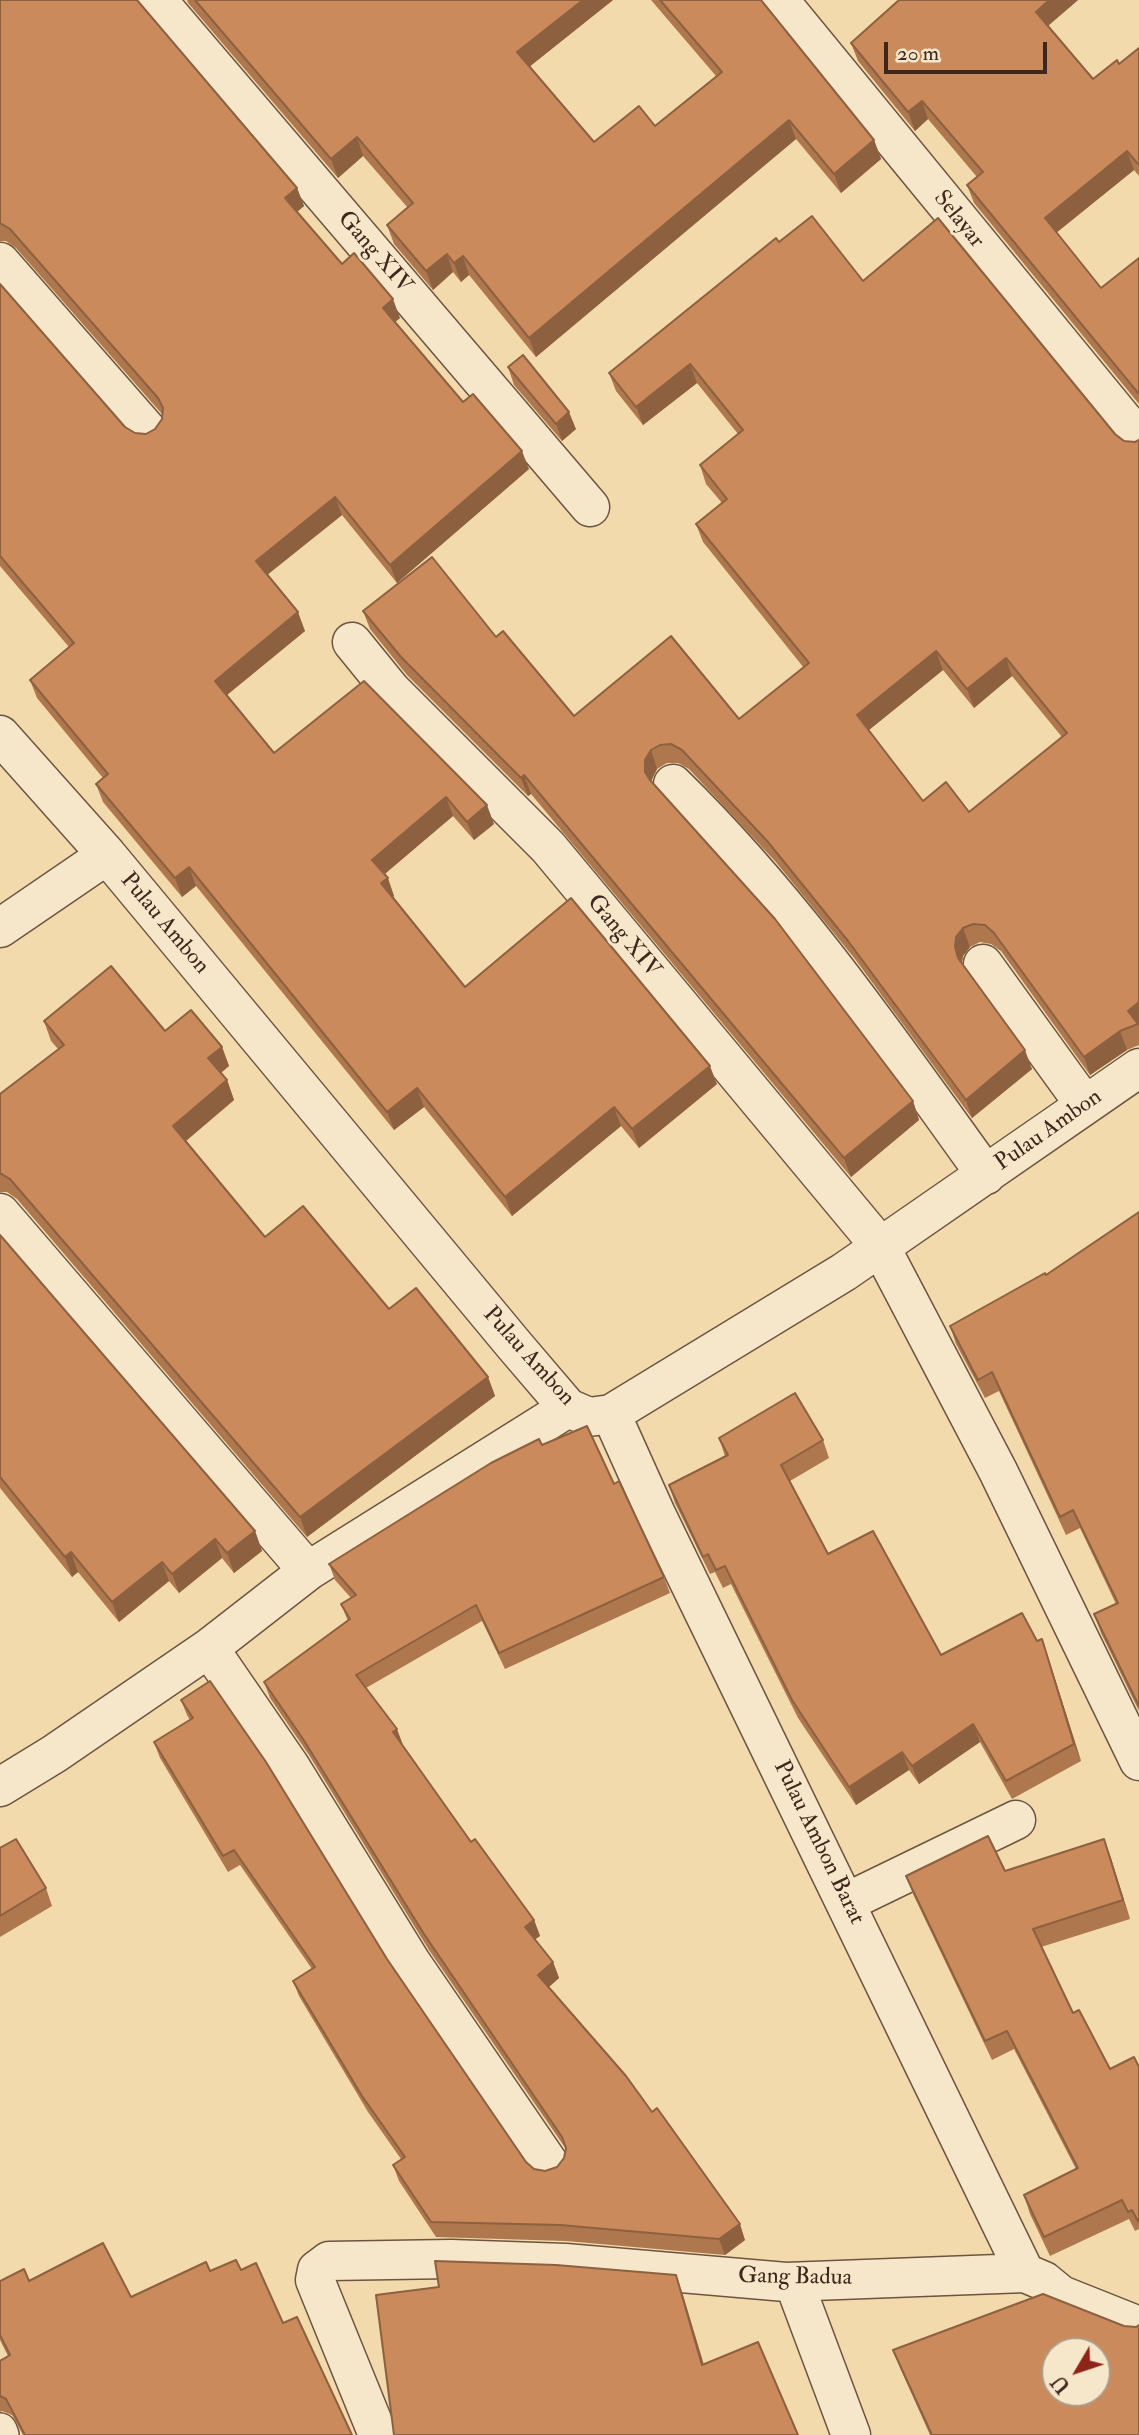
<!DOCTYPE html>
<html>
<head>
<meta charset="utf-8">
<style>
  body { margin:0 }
  #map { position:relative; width:1139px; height:2435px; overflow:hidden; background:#f3daad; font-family:"IM FELL Double Pica",serif }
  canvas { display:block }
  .north { position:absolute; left:1041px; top:2337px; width:70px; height:70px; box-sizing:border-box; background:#f7e7ca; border:2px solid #ad9a85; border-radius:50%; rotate:231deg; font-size:19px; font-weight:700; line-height:28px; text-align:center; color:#3f271d }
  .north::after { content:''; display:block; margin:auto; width:24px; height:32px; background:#8f2418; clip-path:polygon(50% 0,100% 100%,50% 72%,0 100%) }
  .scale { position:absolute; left:884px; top:42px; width:163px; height:32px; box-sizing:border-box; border:4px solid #3f271d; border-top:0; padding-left:9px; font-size:21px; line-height:24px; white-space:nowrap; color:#3f271d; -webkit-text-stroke:5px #f7e7ca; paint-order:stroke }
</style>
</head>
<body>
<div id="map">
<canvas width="1139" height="2435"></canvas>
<div class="north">U</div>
<div class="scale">20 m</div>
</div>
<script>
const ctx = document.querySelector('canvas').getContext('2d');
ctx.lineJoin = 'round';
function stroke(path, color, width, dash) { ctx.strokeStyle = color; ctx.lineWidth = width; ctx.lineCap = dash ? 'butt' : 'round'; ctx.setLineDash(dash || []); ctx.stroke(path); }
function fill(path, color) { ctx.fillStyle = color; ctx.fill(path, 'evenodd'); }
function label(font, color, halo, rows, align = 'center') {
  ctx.font = font + ' "IM FELL Double Pica",serif'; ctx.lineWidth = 6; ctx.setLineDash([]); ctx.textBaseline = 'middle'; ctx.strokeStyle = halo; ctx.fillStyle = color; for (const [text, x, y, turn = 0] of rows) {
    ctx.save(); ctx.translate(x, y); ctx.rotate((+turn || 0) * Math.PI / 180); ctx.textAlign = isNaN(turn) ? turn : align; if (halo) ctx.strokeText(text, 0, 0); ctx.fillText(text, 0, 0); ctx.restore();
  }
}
const lane = new Path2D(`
  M0,2430L2,2435`);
const street = new Path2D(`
  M157,0L590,507
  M779,0L1139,439
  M0,262L148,431
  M352,642L391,690L548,847L880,1246L998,1471L1139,1761
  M0,735L107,855L515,1346L568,1408L589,1417L611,1414L844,1272L1139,1068
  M673,784C793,901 888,1039 986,1175
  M0,928L107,855
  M983,964L1085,1105
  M0,1213L308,1571
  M611,1414L656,1514L1025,2273
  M209,1648L290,1766L411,1962L550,2165
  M0,1787L54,1754L209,1648L308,1571L568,1408
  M847,1902L1016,1820
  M799,2296L851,2435
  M378,2435L315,2280L317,2270L329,2261L451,2259L565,2263L786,2282L1025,2273L1044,2281L1061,2295L1139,2326`);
stroke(lane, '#6c5441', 36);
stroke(street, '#6c5441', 41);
stroke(lane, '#f7e7ca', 33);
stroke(street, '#f7e7ca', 38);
fill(new Path2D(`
  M0,0L297,188L304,206L297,212L342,264L400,318L395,322L463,402L529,469L397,583L342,515L267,575L305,631L227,695L274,753L364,681L494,824L474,840L453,816L384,874L394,896L393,897L465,987L717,1084L639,1148L621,1126L512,1216L424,1107L394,1130L196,886L182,897L103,802L96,784L103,778L37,698L30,680L69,647L0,566V284L125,427L135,433L146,434L155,429L162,419V414L16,248L6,241H0Z
  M187,0H613L529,67L594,142L655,126L716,76L651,0H761L874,140L881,159L841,193L796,139L536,357L469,275L461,282L453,272L433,290L394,244L387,225L408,208L363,156L338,178L188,3Z
  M899,0H1078L1048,26L1093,79L1119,64L1139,48V176L1134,170L1056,233L1101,288L1139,258V404L974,203L967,185L977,177L928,119L915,131L858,61L851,43Z
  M779,242L863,281L1115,434L1124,441L1135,442L1139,440V1045L1127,1050L1090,1075L1001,951L991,944L980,942L970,947L963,956L962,963L1032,1069L972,1118L855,959L775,861L689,769L678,763H667L657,769L652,779V782L913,1101L919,1120L851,1177L531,794L528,796L407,675L370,629L363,611L496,637L574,716L739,719L804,668L703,542L696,524L722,503L706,484L700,465L738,434L697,383L643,425L616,391L609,373ZM943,670L974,708L1012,676L1062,737L969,812L923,801L869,730Z
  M508,367L576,429L562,441L514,385Z
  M44,1021L165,1031L222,1047L229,1066L221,1073L227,1080L234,1100L186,1141L265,1237L389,1309L488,1377L495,1396L307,1537L17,1199L7,1192H0V1094L58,1049L51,1041Z
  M1139,1212V1711L1101,1633L1094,1614L1116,1604L1080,1528L1066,1535L999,1391L985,1398L956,1344L950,1326L1046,1275Z
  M0,1235L255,1531L262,1551L234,1573L222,1558L179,1593L169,1581L119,1622L78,1572L72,1577L0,1488Z
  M719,1438L823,1440L829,1458L790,1481L828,1554L941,1655L1037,1641L1048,1657L1081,1761L1012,1799L980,1742L919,1784L909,1770L856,1805L798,1718L731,1584L723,1588L715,1572L710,1574L675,1503L669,1485L725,1456Z
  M542,1445L614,1484L664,1577L670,1593L505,1669L482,1621L366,1688L402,1745L471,1842L534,1920L540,1936L535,1939L553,1962L559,1978L549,1987L652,2112L745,2240L725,2255L566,2241L436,2237L399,2181L393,2165L401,2159L368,2112L299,1996L293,1981L312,1969L240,1865L228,1872L160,1758L154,1742L190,1720L187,1715L181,1700L387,1959L526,2162L534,2169L545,2171L557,2167L564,2158L566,2149L429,1950L309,1755L270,1698L264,1682L348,1621L341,1604L351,1598L335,1580L329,1564Z
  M1104,1839L1130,1919L1041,1947L1073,2013L1110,2069L1139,2067V2229L1135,2231L1129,2219L1050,2256L1030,2214L1024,2195L1076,2169L1014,2049L992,2060L913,1894L906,1876L1005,1871Z
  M0,1848L46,1888L52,1906L0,1937Z
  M241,2270L283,2323L352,2435H23L12,2415L2,2411L0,2412V2361L8,2356L0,2340V2281H29L131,2297L210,2271Z
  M1124,2326L1136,2327L1139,2435H930L901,2370L893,2350Z`), '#ae774e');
fill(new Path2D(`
  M583,0H613L524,71L517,52Z
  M1049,0H1078L1043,30L1036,12Z
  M922,101L928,119L915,131L908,112Z
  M789,120L796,139L536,357L529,338Z
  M357,137L363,156L338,178L331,159Z
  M874,140L881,159L841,193L834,174Z
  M1127,151L1134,170L1051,237L1045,218Z
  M297,188L304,206L292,216L285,198Z
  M447,254L453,272L433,290L426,271Z
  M463,256L469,275L461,282L454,263Z
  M393,299L400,318L389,327L383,308Z
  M690,364L697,383L643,425L636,407Z
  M569,412L576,429L562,441L556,424Z
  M522,451L529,469L397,583L390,565Z
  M335,497L342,515L262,579L256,561Z
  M298,612L305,631L222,699L215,681Z
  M936,651L943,670L864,734L857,715Z
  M1006,658L1012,676L974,708L967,689Z
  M651,750L657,769L652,779V790L645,772V760Z
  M524,775L531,794L528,796L521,778Z
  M446,797L453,816L379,879L372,860Z
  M487,805L494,824L474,840L467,822Z
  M189,867L196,886L182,897L175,878Z
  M388,878L394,896L388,902L381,883Z
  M963,928L970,947L963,956L961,966L955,947L956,937Z
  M1139,1002V1026L1128,1011Z
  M1120,1031L1127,1050L1090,1075L1084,1057Z
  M222,1047L229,1066L215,1077L208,1058Z
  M1025,1050L1032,1069L972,1118L966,1100Z
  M710,1066L717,1084L639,1148L632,1129Z
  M227,1080L234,1100L181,1145L173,1126Z
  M417,1088L424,1107L394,1130L387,1112Z
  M913,1101L919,1120L851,1177L844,1158Z
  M614,1107L621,1126L512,1216L505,1197Z
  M488,1377L495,1396L307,1537L300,1517Z
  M255,1531L262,1551L234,1573L227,1553Z
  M215,1539L222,1558L179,1593L172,1574Z
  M71,1552L78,1572L72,1577L65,1557Z
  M162,1562L169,1581L119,1622L112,1602Z
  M1042,1639L1048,1657L1081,1761L1074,1744Z
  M973,1724L980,1742L919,1784L912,1766Z
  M397,1729L403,1745L393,1732Z
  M902,1752L909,1770L856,1805L849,1787Z
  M1104,1839L1111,1858L1130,1919L1123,1900Z
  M534,1920L540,1936L530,1943L525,1927Z
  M553,1962L559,1978L544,1991L538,1975Z
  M740,2224L745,2240L725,2255L719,2239Z
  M676,2275L683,2295L710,2385L702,2365Z`), '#8d6140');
const building = new Path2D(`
  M0,0H137L297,188L285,198L342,264L354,253L393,299L383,308L463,402L473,394L522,451L390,565L335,497L256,561L298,612L215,681L274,753L364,681L487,805L467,822L446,797L372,860L388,878L381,883L465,987L571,898L710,1066L632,1129L614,1107L505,1197L417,1088L387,1112L189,867L175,878L96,784L108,774L30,680L74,643L0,556V284L125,427L135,433L146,434L155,429L162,419L163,408L158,398L10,229L0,223Z
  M195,0H583L517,52L594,142L639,106L655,126L722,72L660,0H761L874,140L834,174L789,120L529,338L463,256L454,263L447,254L426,271L387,225L413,203L357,137L331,159Z
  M899,0H1049L1036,12L1093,79L1117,60L1119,64L1139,48V165L1127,151L1045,218L1101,288L1139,258V394L967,185L983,172L922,101L908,112L851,43Z
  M812,216L863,281L938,218L1115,434L1124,441L1135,442L1139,440V1002L1128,1011L1138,1024L1120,1031L1084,1057L994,933L985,925L973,924L963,928L956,937L955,947L958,958L1025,1050L966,1100L848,941L768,842L682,750L671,744L660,745L651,750L645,760V772L650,780L775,919L913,1101L844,1158L524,775L521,778L401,657L363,611L432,557L496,637L503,631L574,716L671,636L739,719L809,663L696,524L727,499L700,465L743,430L690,364L636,407L609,373L776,238L779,242ZM936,651L967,689L1006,658L1067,733L969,812L946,782L923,801L857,715Z
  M523,355L569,412L556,424L508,367Z
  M111,966L165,1031L191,1010L222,1047L208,1058L227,1080L173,1126L265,1237L303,1206L389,1309L416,1288L488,1377L300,1517L10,1179L0,1173V1094L64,1045L44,1021Z
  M1139,1212V1706L1094,1614L1118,1603L1073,1510L1060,1517L992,1372L978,1380L950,1326L1045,1273L1046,1275Z
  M0,1235L255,1531L227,1553L215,1539L172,1574L162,1562L112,1602L71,1552L65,1557L0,1477Z
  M795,1393L823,1440L781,1465L828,1554L873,1531L941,1655L1022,1613L1037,1641L1042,1639L1074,1744L1006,1781L973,1724L912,1766L902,1752L849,1787L792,1700L725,1566L716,1570L708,1554L703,1557L669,1485L728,1455L719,1438Z
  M587,1426L614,1484L619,1481L664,1577L499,1653L476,1605L356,1675L397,1729L393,1732L471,1842L475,1839L534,1920L525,1927L553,1962L538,1975L626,2076L652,2112L657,2108L740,2224L719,2239L560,2225L431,2222L393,2165L405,2157L362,2096L293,1981L315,1967L234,1850L223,1856L154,1742L193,1718L181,1700L210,1681L266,1762L387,1959L526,2162L534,2169L545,2171L557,2167L564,2158L566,2148L562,2137L424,1934L303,1739L264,1682L350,1619L341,1604L356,1595L329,1564L491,1463L539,1439L542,1445Z
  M988,1836L1005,1871L1104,1839L1123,1900L1033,1929L1073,2013L1079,2010L1110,2069L1134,2057L1139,2067V2223L1132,2210L1128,2212L1122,2200L1044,2237L1024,2195L1078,2168L1007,2031L985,2041L906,1876Z
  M16,1839L46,1888L0,1916V1848Z
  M103,2243L131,2297L206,2262L210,2271L236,2260L241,2270L256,2263L283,2323L297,2317L352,2435H25L6,2399L0,2396V2361L10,2355L0,2335V2281L24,2269L29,2281Z
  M435,2261L556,2265L676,2275L702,2365L758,2342L798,2435H394L376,2295L439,2287Z
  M1043,2294L1124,2326L1136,2327L1139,2325V2435H932L893,2350ZM1055,2351H1097V2393H1055Z`);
fill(building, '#ca8a5b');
stroke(building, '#8d6140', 2);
label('23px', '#3f271d', '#f7e7ca', [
  ["Selayar",958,220,51],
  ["Gang XIV",374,253,49],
  ["Pulau Ambon",164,924,50],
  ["Gang XIV",623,937,50],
  ["Pulau Ambon",1049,1131,-35],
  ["Pulau Ambon",528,1357,48],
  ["Pulau Ambon Barat",818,1843,64],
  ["Gang Badua",795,2278,1]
]);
</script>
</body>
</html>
